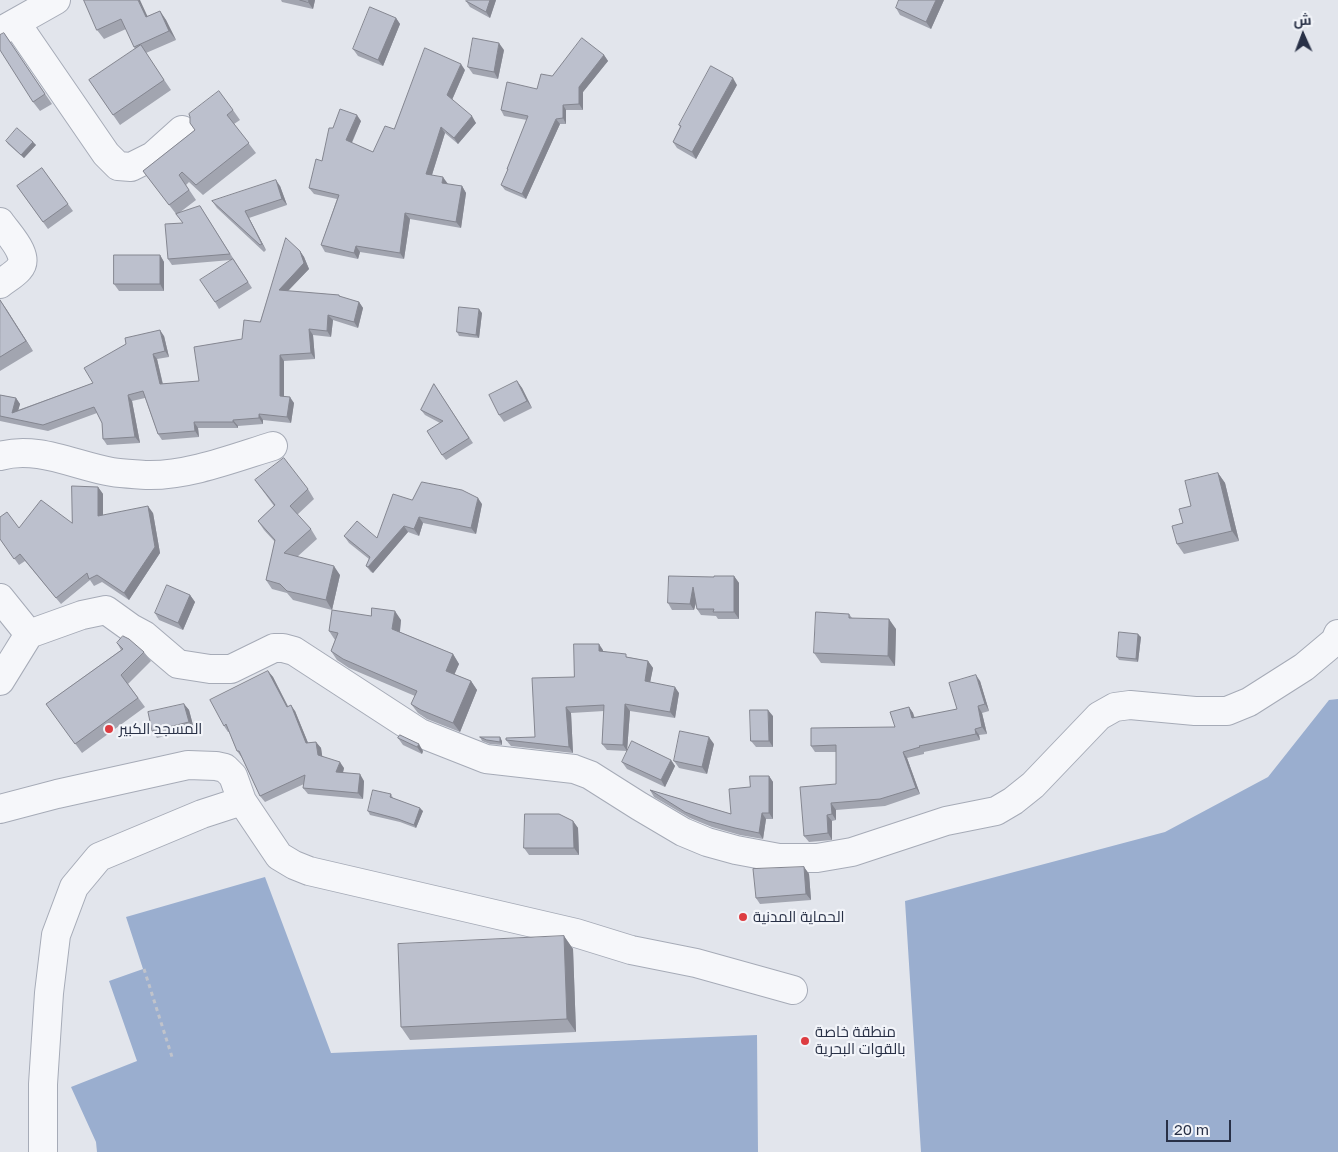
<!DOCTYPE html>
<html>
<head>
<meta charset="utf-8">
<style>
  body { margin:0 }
  #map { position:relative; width:1338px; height:1152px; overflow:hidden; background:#e2e5ec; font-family:"Golos Text",Cairo,sans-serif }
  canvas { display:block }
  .north { position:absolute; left:1278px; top:10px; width:50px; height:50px; -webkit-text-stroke:4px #f2f4f9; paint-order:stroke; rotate:358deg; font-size:14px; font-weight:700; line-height:20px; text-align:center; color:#283046 }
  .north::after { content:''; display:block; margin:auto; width:18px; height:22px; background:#283046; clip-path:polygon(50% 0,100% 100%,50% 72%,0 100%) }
  .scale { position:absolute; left:1166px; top:1120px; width:65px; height:22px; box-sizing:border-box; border:2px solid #283046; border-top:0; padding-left:6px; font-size:15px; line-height:18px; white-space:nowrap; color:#283046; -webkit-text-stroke:4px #f2f4f9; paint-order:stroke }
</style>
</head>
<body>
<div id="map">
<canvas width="1338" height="1152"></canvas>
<div class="north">ش</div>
<div class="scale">20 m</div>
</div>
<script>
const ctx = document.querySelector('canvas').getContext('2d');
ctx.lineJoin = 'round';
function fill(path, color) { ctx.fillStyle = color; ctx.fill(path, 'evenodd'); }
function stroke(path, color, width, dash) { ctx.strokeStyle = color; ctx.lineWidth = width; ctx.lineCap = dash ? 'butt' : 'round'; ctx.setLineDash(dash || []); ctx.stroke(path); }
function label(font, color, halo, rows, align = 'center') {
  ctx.font = font + ' "Golos Text",Cairo,sans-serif'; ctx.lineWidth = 4.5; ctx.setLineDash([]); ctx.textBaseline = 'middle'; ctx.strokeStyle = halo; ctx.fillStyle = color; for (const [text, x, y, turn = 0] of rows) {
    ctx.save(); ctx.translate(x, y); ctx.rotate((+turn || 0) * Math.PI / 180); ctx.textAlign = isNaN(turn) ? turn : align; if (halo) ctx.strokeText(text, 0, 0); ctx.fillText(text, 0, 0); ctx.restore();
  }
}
fill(new Path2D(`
  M1338,699V1152H921L905,901L1165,832L1268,777L1329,700Z
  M265,877L331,1053L757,1035L758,1152H97L96,1142L71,1087L137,1061L109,981L143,969L126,917Z`), '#9aaecf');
const minor = new Path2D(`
  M16,23L106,154L118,166L131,167L153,156L182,130
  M1,31L56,0
  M0,222C8,234 31,256 19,269C14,275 6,279 0,284
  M0,456C37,445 76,466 112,472C123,474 136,474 147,475C188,476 234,458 273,446
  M0,598L29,634
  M29,634L82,615L106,610L131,628L144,635L178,664L210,669H231L274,648H283L294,651L420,733L486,759L574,769L590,775L639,806L683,832L707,842L736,850L779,858H817L852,852L946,821L996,811L1013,801L1033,785L1099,716L1115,707L1130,705L1195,711H1227L1249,702L1304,667L1335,641L1338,634
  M0,681L29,634
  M0,809L57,794L188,765L216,766L225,768L233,776L242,801L279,856L294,865L309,871L576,933L631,950L696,963L793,990
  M43,1152V1084L49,993L56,935L74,887L99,857L202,814L242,801`);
stroke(minor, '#a6abb7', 30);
stroke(new Path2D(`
  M144,969L173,1060`), '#c0c3cb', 3, [4, 4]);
stroke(minor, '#f6f7fa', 28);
fill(new Path2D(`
  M84,0L148,16L160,11L166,20L176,40L146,53L171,90L120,125L89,80L135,49L126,29L104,39L97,30Z
  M281,0H315L313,9L282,2Z
  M496,0L490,18L470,7L466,1Z
  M944,0L931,29L900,15L896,8Z
  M396,18L400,24L383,66L358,56L353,49Z
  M4,33L52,104L40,111L33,102Z
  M504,50L498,79L473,74L468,67Z
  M604,55L608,61L583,92V110H566V124H560L526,199L505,190L501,185L508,170L507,169L527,120L504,116L501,110L537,89L552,76Z
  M465,70L452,100L476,123L458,144L445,133L432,175L447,184L462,186L466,193L461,228L410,219L404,259L360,252L358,259L325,252L321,245L337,199L314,194L309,188L322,161L333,128L361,121L352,143L373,152L394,129Z
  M737,85L696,159L677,148L673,142L680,127L679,125Z
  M233,110L240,120L234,124L256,153L203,195L189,182L186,185L196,200L179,213L200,206L252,288L219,309L215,302L231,260L172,265L168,259L183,223L143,171L195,130L190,123Z
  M6,141L33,142L36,145L24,158L8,144Z
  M42,168L73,211L48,229L17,186Z
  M280,186L287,205L249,218L266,250L264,252L217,208L212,201Z
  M300,251L304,257L309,269L288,291L339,295L340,297L359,302L363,308L358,328L333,320L331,337L313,335L315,359L284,361V396L294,403L291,423L263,420V424L238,426V428H198L199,437L162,440L158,434L145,398L132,401L140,443L107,445L103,439L102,423L97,413L48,431L0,421V395L16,398L20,404L18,410L93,383L164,336L169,357L157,359L163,384L199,381L260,322Z
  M160,255L164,262V291H119L114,284Z
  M0,300L33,351L0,371Z
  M482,313L479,338L459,336L457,332Z
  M517,381L522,388L532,408L504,422L499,415Z
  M434,384L473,443L446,460L442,455L440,423L425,415L421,410Z
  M1218,473L1225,483L1239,541L1184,554L1177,544L1183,523L1191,506Z
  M255,480L308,489L314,499L297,515L311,529L317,539L297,557L340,575L332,610L293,600L287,593L272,589L266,580L275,542L264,530L258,521L274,506Z
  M98,487L103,494V515L153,513L160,553L129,600L102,582L94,586L90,580L61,604L25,561L19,565L0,539L19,528L72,523Z
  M412,500L482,504L476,534L423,523L419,536L408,532L373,573L371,572L366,566L369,559L349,543L344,536L377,538Z
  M734,576L739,583V619H718L716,616L701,615L697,609L696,603L694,610H672L668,603L714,577Z
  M190,595L195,602L183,630L159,620L155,613Z
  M849,614L852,618L896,629L895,666L821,663L814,653Z
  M401,620L400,632L453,654L459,664L454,674L471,681L477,690L460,732L427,719L418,713L411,704L415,696L349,668L337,660L331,651L335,640L329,631Z
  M1141,637L1138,662L1119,660L1117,657Z
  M117,643L144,652L151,661L128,684L145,707L82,753L46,704L121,650Z
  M603,650V651L628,657L648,661L653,668L650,682L679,693L675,718L630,711L627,751L607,750L602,744L604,711L571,713L573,753L511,746L506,740L535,737L574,677Z
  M268,671L273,677L288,706L295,711L308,743L316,742L321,748L322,756L344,768L343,773L364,781L363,799L308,794L303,788L304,784L265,802L260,796L242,758L237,751L229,732H228L224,726Z
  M980,681L989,711L982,713L987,734L979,735L980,740L924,752V754L907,758L920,794L885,806L836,810V820L832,821V840L809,842L804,836L836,784V752H815L811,746L895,727L909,707L913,713L915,718L957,709Z
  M184,704L189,710L194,729L157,738L152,731Z
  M773,716V747H756L751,741Z
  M400,735L423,751L422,754L403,745L398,738Z
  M480,737L502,741V745L490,744L482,741Z
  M714,744L707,774L679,768L674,761Z
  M671,760L675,766L665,787L627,769L622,762Z
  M769,776L773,782V819H766L763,839L740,835L712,827L690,818L654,797L650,790L731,814L750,787Z
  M391,794L393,798L423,811L416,828L400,822L370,815L368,811Z
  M573,821L578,828L579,855H529L524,848Z
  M804,867L809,874L811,900L760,904L756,898Z
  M564,936L573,949L576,1032L410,1040L401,1027Z`), '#a2a5b0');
fill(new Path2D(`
  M138,0H140L152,26L146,17Z
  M309,0H315L313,9L308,2Z
  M490,0H496L490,18L486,12Z
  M936,0H944L931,29L926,22Z
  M160,11L166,20L176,40L169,31Z
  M396,18L400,24L383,66L378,60Z
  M499,43L504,50L498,79L494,72Z
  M604,55L608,61L583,92V110L579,104V87Z
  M461,64L465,70L451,102L447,95Z
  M733,78L737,85L696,159L692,152Z
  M563,105L566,110V124L563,118Z
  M357,115L361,121L350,146L346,140Z
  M472,116L476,123L458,144L454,138Z
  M556,119L560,124L526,199L522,194Z
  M441,127L445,133L430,181L426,174Z
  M33,142L36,145L24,158L21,155Z
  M443,177L448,184L447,190L442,183Z
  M276,180L280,186L287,205L282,199Z
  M462,186L466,193L461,228L456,222Z
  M245,211L249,218L266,250L262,244Z
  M405,213L410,219L404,259L400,253Z
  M356,246L360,252L358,259L354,253Z
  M300,251L304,257L309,269L283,296L279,290Z
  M160,255L164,262V291L160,284Z
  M0,300L7,310L33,351L26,341Z
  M359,302L363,308L358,328L354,322Z
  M479,309L482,313L479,338L476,335Z
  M328,315L333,320L331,337L327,331Z
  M309,329L313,335L315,359L311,353Z
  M160,330L164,336L169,357L165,351Z
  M153,354L157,359L164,390L160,384Z
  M280,355L284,361V402L280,396Z
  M517,381L522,388L532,408L527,401Z
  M128,395L132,401L140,443L135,437Z
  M290,397L294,403L291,423L287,417Z
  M16,398L20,404L16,419L12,413Z
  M259,414L263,420V424L259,418Z
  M233,420L238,426V428L233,422Z
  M194,422L198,428L199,437L195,431Z
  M1218,473L1225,483L1239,541L1232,531Z
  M98,487L103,494V522L98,516Z
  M478,498L482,504L476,534L471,528Z
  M148,506L153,513L160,553L129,600L124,593Z
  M419,517L423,523L419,536L414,529Z
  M404,526L408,532L373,573L368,567Z
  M334,566L340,575L332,610L326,600Z
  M734,576L739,583V619L734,612Z
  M693,587L698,594L694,610L690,604Z
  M190,595L195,602L183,630L178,623Z
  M395,611L401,620L399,638L392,629Z
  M889,619L896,629L895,666L888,656Z
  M1138,634L1141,637L1138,662L1136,659Z
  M599,644L603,650V657L599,651Z
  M453,654L459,664L452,680L446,671Z
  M648,661L653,668L649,688L645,681Z
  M268,671L273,677L291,713L287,707Z
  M976,675L980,681L989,711L985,704Z
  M471,681L477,690L460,732L453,723Z
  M675,687L679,693L675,718L670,712Z
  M184,704L189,710L194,729L189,722Z
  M625,704L630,711L627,751L623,745Z
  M291,705L295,711L311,750L306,743Z
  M978,706L982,713L987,734L982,727Z
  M566,707L571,713L573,753L569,747Z
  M909,707L913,713L916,725L912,718Z
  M768,710L773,716V747L769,741Z
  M975,729L979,735L980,740L976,734Z
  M500,737L502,741V745L500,742Z
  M709,737L714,744L707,774L702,767Z
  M316,742L321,748L323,761L318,755Z
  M419,744L423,751L422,754L417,747Z
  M903,752L907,758L920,794L916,788Z
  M671,760L675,766L665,787L661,780Z
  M340,762L344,768L341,779L336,772Z
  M360,774L364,781L363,799L358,793Z
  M769,776L773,782V819L769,813Z
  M831,803L836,810V820L832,814Z
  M420,808L423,811L416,828L414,825Z
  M762,813L766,819L763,839L759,833Z
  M827,815L832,821V840L828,833Z
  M573,821L578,828L579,855L574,848Z
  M804,867L809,874L811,900L806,894Z
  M564,936L573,949L576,1032L567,1019Z`), '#848690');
const building = new Path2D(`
  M84,0H138L146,17L160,11L169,31L134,47L121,19L97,30Z
  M300,0H309L308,2Z
  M467,0H490L486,12L466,1Z
  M899,0H936L926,22L896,8Z
  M370,7L396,18L378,60L353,49Z
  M4,33L45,94L33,102L0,50V35Z
  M473,38L499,43L494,72L468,67Z
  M582,38L604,55L579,87V104L563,105V118L556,119L522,194L501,185L508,169H507L528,116L501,110L507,82L537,89L541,74L552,76Z
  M141,45L164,80L113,115L89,80Z
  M425,48L461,64L447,95L472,116L454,138L441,127L426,174L443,177L442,183L462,186L456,222L405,213L400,253L356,246L354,253L321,245L339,195L309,188L316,159L322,161L329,128H333L340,109L357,115L346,140L373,152L385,126L394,129Z
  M711,66L733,78L692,152L673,142L681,126L679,125Z
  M219,91L233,110L227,115L249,143L196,185L182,172L179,175L189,190L169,205L143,171L195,130L190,123V117L189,114Z
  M17,128L33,142L21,155L6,141Z
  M42,168L68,204L43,222L17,186Z
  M276,180L282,199L245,211L262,244L260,245L212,201Z
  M200,206L230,254L168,259L165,224L183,223L176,214Z
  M286,238L300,251L304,263L279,290L339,295V296L359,302L354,322L328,315L327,331L309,329L311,353L280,355V396L290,397L287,417L259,414V418L233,420V422H194L195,431L158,434L143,391L128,395L135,437L103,439L102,423L94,407L43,425L0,416V395L16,398L12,413L93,383L84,368L126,344L125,338L160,330L165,351L153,354L160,384L199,381L194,347L242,339L244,320L260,322Z
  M114,255H160V284H114Z
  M233,259L248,282L215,302L200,280Z
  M0,300L26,341L0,357Z
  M459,307L479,309L476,335L457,332Z
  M517,381L527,401L499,415L489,395Z
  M434,384L469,438L442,455L427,431L443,421L421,410Z
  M284,458L308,489L290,506L311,529L284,553L334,566L326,600L287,591L280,584L266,580L275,540L258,521L275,505L255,480Z
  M1218,473L1232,531L1177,544L1172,526L1183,523L1179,509L1191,506L1185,481Z
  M422,482L462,490L478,498L471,528L419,517L414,529L404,526L368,567L366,566L370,557L344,536L357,521L377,538L393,494L412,500Z
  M72,486L98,487V516L148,506L155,547L124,593L97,575L89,579L87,573L56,598L20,554L14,559L0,539V517L7,512L19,528L41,500L72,523Z
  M669,576L714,577V576H734V612H713L714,609H697L693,587L690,604L668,603Z
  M167,585L190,595L178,623L155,613Z
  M372,608L395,611L392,629L453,654L446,671L471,681L453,723L421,710L411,704L417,691L343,659L331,651L338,633L329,631L332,610L371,616Z
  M816,612L849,614V618L889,619L888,656L814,653Z
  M1119,632L1138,634L1136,659L1117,657Z
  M123,636L129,639L144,652L121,675L138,698L75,744L46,704L123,649L117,643Z
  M574,644H599V651L626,654V657L648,661L645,681L675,687L670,712L625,704L623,745L602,744L604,705L566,707L569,747L506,740V738L535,737L532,678L574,677Z
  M268,671L287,707L291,705L306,743L316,742L318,755L340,762L336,772L360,774L358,793L303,788L305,775L260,796L239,751H237L226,724L224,726L210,700Z
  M976,675L985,704L978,706L982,727L975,729L976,734L919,746L920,747L903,752L916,788L880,799L831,803L832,814L827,815L828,833L804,836L800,787L836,784V745L811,746V728L895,727L890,712L909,707L912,718L957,709L949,683Z
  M184,704L189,722L152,731L148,712Z
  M750,710H768L769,741H751Z
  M680,731L709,737L702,767L674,761Z
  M400,735L419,744L417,747L398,738Z
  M480,737H500V742L487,740Z
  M632,741L671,760L661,780L622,762Z
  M750,776H769V813H762L759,833L735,828L708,821L685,812L650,790L731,814L729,789L750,787Z
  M373,790L391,794L390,797L420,808L414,825L398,819L368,811Z
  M525,814H559L573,821L574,848H524Z
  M804,867L806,894L756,898L753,869Z
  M564,936L567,1019L401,1027L398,944Z`);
fill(building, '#bcc0cd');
stroke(building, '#848690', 1);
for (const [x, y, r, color] of [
  [109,729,5,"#dd3c41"],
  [743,917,5,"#dd3c41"],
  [805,1041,5,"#dd3c41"]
]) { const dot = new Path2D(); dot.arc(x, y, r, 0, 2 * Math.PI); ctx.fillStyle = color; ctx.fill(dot); stroke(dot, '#f2f4f9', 2); }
label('15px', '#283046', '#f2f4f9', [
  ["المسجد الكبير",119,729],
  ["الحماية المدنية",753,917],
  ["منطقة خاصة",815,1032],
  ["بالقوات البحرية",815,1049]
], 'left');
</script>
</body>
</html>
